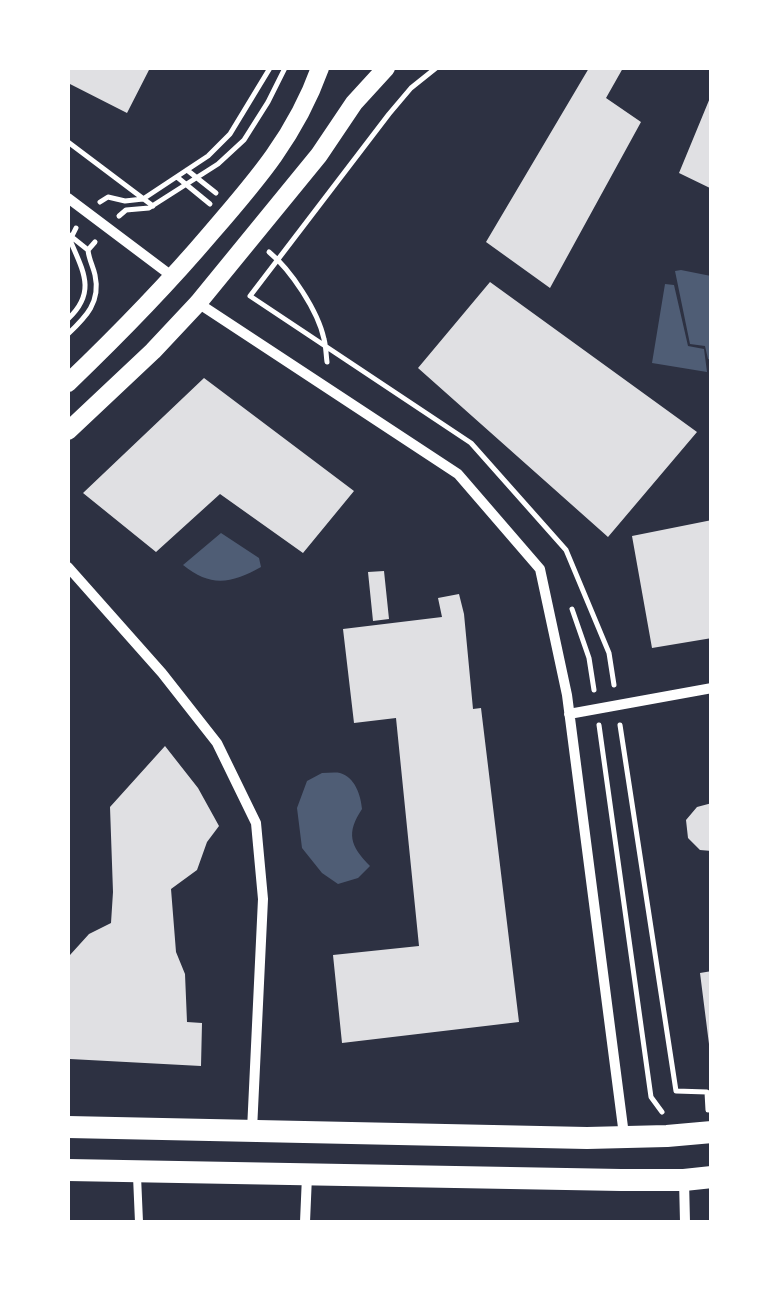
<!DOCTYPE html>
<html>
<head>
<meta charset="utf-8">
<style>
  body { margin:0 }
  #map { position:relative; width:779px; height:1290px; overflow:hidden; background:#2d3142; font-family:"Sofia Sans Condensed",sans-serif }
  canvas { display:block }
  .frame { position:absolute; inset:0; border:70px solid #fff; pointer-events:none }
</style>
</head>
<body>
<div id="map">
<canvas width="779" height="1290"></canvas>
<div class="frame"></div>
</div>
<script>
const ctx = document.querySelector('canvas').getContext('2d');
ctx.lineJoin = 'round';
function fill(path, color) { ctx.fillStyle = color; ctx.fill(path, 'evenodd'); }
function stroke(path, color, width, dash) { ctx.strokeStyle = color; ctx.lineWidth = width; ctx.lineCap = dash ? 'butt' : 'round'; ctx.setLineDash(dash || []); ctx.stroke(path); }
fill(new Path2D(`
  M681,270L711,276V360L708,359L705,346L690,344L675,271Z
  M665,284L674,285L688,346L704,349L707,372L652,363Z
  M221,533L259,558L261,567C232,583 211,588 183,565Z
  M322,773C328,773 335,772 340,773C355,777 361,796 362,809C346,833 350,846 370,866L358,878L338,884L322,873L302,848L297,808L307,781Z`), '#4f5d75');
fill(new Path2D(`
  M68,68H150L127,113L68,83Z
  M589,68H623L606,98L641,122L550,288L486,242Z
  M712,93V189L679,173Z
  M490,282L697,432L608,537L418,368Z
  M204,378L354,491L303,553L220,494L156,552L83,493Z
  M712,520V638L652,648L632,536Z
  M384,571L389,619L373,621L368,572Z
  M459,594L464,614L473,709L481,708L519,1022L342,1043L333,955L419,946L396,718L354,723L343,629L442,617L438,598Z
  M165,746L198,788L219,826L207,842L197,870L171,889L176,952L185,974L187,1022L202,1023L201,1066L70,1059V955L89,934L111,923L113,892L110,807Z
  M712,803V851L700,850L688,838L686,820L697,807Z
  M712,971V1044H709L700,973Z`), '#e0e0e3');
stroke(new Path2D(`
  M436,68L411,88L389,114L250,296L471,443L566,550L609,653L614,685
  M68,142L153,206
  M187,170L216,193
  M177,177L210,204
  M100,202L108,197L125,201L143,199L208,156L230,134L270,68
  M119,216L126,210L149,208L218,164L244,140L268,102L285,68
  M68,234L88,250
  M269,252C291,270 318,311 324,339C326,346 326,355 327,362
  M68,319C97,292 83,271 70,240L76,228
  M68,334C86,317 101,302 95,275C93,266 89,260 88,250L95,242
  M572,609L589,658L594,690
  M599,725L651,1097L662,1112
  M620,725L676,1091L707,1092L708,1110`), '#fff', 5);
stroke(new Path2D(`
  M137,1176L139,1222`), '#fff', 8);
stroke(new Path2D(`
  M68,198L173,277
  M198,303L458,474L540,569L567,695L624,1135
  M68,567L162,673L217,743L256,823L263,899L252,1130
  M569,714L712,688
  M684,1180L685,1222
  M305,1222L307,1176`), '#fff', 10);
stroke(new Path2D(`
  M68,383C118,335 166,286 211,233C257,180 296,135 320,68
  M68,431L153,351L198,303L319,155L354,103L386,68`), '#fff', 18);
stroke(new Path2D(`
  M68,1127L587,1138L667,1136L712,1132
  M68,1170L621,1180H684L712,1177`), '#fff', 22);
</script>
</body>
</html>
